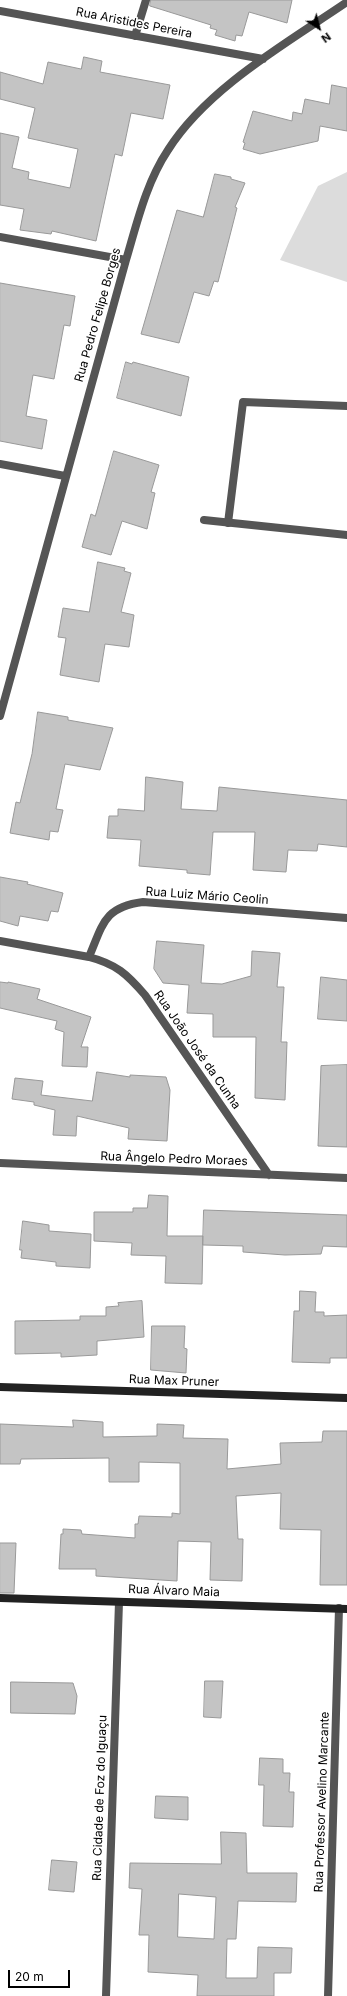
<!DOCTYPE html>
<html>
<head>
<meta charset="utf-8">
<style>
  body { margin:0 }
  #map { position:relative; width:347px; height:1996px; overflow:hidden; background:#fff; font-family:Inter,sans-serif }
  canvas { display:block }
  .north { position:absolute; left:299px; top:8px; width:40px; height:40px; -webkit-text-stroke:3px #fff; paint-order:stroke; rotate:144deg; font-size:11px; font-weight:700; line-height:16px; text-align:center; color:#000 }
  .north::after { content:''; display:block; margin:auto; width:14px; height:18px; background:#000; clip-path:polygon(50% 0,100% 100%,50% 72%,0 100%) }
  .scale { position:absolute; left:8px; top:1970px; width:62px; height:18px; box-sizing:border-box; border:2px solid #000; border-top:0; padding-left:5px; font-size:12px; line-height:14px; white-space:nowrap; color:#000; -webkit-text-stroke:3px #fff; paint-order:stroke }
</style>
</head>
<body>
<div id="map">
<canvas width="347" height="1996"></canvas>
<div class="north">N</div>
<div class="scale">20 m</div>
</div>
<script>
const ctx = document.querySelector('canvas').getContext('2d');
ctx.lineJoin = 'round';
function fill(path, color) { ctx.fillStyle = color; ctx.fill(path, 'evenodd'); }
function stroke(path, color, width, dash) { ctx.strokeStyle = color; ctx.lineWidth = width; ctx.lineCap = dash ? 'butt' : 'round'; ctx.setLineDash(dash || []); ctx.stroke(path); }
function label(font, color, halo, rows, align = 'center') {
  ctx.font = font + ' Inter,sans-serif'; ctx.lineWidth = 3.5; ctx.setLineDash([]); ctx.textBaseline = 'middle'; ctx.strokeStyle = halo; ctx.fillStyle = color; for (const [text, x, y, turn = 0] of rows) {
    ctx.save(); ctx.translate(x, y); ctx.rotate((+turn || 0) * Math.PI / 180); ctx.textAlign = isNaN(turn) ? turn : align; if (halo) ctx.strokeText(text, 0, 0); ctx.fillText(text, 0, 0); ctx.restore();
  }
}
fill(new Path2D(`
  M347,172V282L280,260L318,186Z`), '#dcdcdc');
const building = new Path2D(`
  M151,0H292L287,23L249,12L242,36L236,35L235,41L215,35L217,30L210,28L211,25L150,6Z
  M84,57L102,61L100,72L170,85L163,119L131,113L122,156L115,154L96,241L52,231L51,234L20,230L24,209L0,205V133L19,137L12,168L29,172L28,179L70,188L78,149L28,138L35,108L0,99V72L43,84L48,62L81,69Z
  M332,85L347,88V131L320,126L318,141L260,154L243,149L245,143L243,142L253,111L292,121L293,112L302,114L305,99L329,104Z
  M215,174L231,177V179L245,183L235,207L237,208L218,282L214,281L209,296L194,292L179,343L141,334L177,210L203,217Z
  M0,283L75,296L70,326L64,325L54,379L33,375L26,416L47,420L42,449L0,441Z
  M126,362L132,364L133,362L189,377L181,416L117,398Z
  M114,451L159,465L151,492L155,493L147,529L122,521L111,555L82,547L91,514L95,516Z
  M98,562L125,568L124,571L131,573L121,612L134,615L129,647L105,644L99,682L60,675L66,638L58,637L63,608L89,612Z
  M38,712L68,717V720L113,728L100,770L65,764L56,809L63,810L58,832L50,831L49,840L10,833L16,802L20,803L32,754Z
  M146,777L183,782L181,809L217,811L219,787L347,800V847L318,844L317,851L288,850L286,872L253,870L255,832H213L210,875L187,873V870L139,866L141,840L107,838L109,816H118V809L144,811Z
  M0,877L28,882L27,884L63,893L58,912L51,911L48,921L20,916L18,926L0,921Z
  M157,941L204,945L201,983L222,984L251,976L252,951L280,953L277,987H284L281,1042H287L285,1100L255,1098L256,1037H213V1014L187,1013L189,985L163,983L154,969Z
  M321,977L347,980V1021L318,1019Z
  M0,982L8,983V982L40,989L37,999L91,1017L81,1047H88L87,1067L62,1066L64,1032L55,1029L57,1021L0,1008Z
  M347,1065V1147L318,1146L321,1066Z
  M97,1072L130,1077V1075L166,1077L170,1090L167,1141L128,1139L129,1128L77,1116L76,1136L53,1135L55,1110L34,1105V1102L12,1099L15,1078L43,1081L41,1095L92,1101Z
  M149,1195L168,1196L167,1236H203L202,1284L165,1283L166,1256L131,1255L132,1243L94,1241V1212H133V1208H147Z
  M204,1210L347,1215V1247L323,1246L321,1254L285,1255L243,1252V1246L203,1245Z
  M23,1221L49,1225V1231L91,1234L90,1268L56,1266V1262L21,1258L22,1250H20Z
  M300,1291L316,1292L315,1312H324V1316L347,1315V1358H330V1363L292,1362L294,1311H299Z
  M142,1301L144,1337L97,1341V1355L61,1357V1353L15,1354V1321L80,1320V1316H106V1307L119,1306L118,1303Z
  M152,1326H185L184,1348L187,1349L186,1373L151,1370Z
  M73,1420L103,1422V1437L157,1436V1424L184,1425L183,1438L228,1439L227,1469L281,1464L280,1443L322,1442L323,1431H347V1585H320L321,1530L280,1529L281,1493L236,1496L238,1539H243L242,1581L210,1580L211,1542L178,1541L177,1581L96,1576V1569H59L61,1534H63V1529L81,1530L82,1534L135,1538V1524H138L139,1516L172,1517V1513L180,1514V1463L139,1462V1482H109V1458L21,1459L20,1464H0V1424L73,1427Z
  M0,1543H16L14,1593H0Z
  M205,1681H223L221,1718L204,1717Z
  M11,1682L73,1683L77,1696L75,1714L11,1713Z
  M260,1758L283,1759V1773H290L289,1792H294L293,1827L263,1826L264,1785H259Z
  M156,1796L188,1797V1820L155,1818Z
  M221,1832L246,1833L247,1873H297L296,1902L238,1901L236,1939H227L226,1978H257L258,1947L292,1948L291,1973H274V1996H197L198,1975L148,1972L149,1935H139L142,1889L129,1888L130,1863L221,1864ZM179,1894L216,1897L214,1939L178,1937Z
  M52,1860L77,1862L74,1892L49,1890Z`);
fill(building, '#c4c4c4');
stroke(building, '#999', 1);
stroke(new Path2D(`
  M228,523L243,402L347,406`), '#555', 8);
stroke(new Path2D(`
  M0,11L263,59
  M135,36L146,0
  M0,237L126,260
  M0,464L65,476
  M204,520L347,535
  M0,716L126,260C137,223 146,183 168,150C207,88 287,43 347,2
  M0,941L89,957C103,924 104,907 143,902L347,918
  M89,957C116,964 127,974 145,995L269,1175
  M0,1163L347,1178
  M106,1996L119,1602
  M328,1996L339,1608`), '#555', 8);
stroke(new Path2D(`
  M0,1387L347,1398
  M0,1598L347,1609`), '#222', 8);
label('12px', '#000', '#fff', [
  ["Rua Aristides Pereira",134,23,11],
  ["Rua Pedro Felipe Borges",98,315,-74],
  ["Rua Luiz Mário Ceolin",207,896,4],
  ["Rua João José da Cunha",197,1050,55],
  ["Rua Ângelo Pedro Moraes",174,1159,2],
  ["Rua Max Pruner",174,1381,2],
  ["Rua Álvaro Maia",174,1591,2],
  ["Rua Cidade de Foz do Iguaçu",100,1798,-88],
  ["Rua Professor Avelino Marcante",322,1802,-88]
]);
</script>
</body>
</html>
